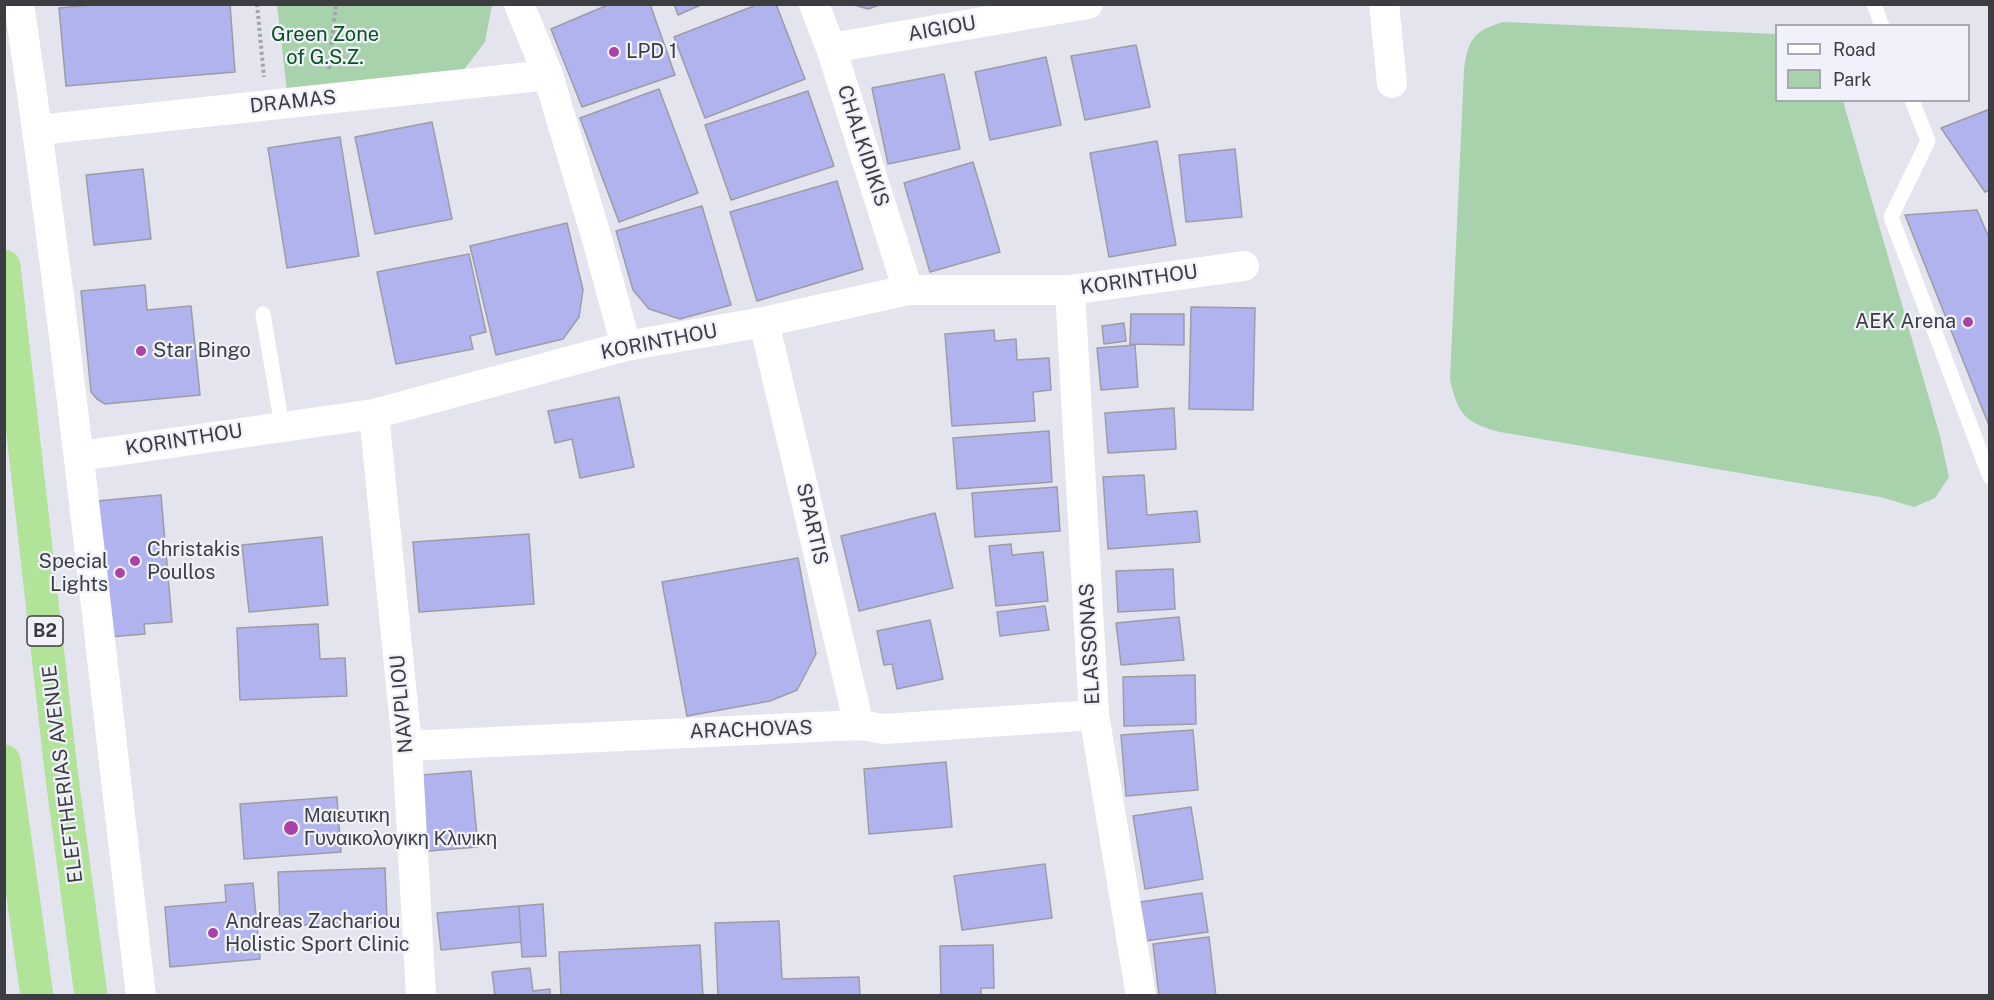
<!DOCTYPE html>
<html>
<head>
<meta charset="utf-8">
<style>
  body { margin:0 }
  #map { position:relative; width:1994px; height:1000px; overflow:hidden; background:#e3e4ee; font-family:"Public Sans",sans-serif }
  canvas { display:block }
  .frame { position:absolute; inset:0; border:6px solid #3c3d40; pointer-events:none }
  .legend { position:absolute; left:1775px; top:24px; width:195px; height:78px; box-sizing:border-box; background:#f0f1fb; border:2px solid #a8a9b0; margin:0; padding:8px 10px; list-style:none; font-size:18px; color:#3c3d40 }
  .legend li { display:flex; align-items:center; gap:12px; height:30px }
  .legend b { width:30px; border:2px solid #a8a9b0 }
</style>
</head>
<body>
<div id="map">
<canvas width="1994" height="1000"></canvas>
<div class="frame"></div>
<ul class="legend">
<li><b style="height:8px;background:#fff"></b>Road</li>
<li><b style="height:16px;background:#a8d2ab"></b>Park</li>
</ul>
</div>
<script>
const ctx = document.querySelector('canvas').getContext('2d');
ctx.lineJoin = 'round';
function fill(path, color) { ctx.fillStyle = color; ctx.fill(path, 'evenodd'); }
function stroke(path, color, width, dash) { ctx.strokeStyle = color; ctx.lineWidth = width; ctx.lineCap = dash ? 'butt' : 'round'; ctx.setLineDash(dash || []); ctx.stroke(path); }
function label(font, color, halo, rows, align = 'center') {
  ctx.font = font + ' "Public Sans",sans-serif'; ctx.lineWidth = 4.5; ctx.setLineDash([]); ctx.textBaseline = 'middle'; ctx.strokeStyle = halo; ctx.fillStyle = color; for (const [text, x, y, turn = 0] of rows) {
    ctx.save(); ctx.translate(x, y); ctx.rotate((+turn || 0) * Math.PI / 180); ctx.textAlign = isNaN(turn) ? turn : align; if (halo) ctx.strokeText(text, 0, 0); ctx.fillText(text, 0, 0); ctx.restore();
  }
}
fill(new Path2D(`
  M277,5H492L485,42L463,71L287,91Z
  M1503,22L1776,34V100L1843,101L1940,436L1949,477L1935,498L1914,507L1880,497L1500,432C1465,423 1458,414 1450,380L1464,70C1468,40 1473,31 1503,22Z`), '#a8d2ab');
const building = new Path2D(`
  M101,4H230L235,72L66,86L59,8Z
  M610,4H650L675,75L582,107L551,29Z
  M674,4H703L678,15Z
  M759,4H776L805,79L705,118L674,37Z
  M851,4H882L868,9Z
  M1136,45L1150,107L1085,120L1071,56Z
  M1046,57L1061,125L990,140L975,72Z
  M944,74L960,149L888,164L872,88Z
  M659,89L698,193L619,222L580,118Z
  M808,91L834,166L731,200L705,125Z
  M1990,109V190L1985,192L1941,128Z
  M432,122L452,219L375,234L355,137Z
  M340,137L359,256L287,268L268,148Z
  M1157,141L1176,245L1109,257L1090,153Z
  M1235,149L1242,217L1186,222L1179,155Z
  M973,162L1000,252L930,272L904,183Z
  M143,169L151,239L94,245L86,175Z
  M837,181L863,269L757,301L730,212Z
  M702,206L731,305L680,319L649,309L633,290L616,231Z
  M1977,210L1990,240V428L1905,215Z
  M567,223L583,290L579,317L563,339L496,355L470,246Z
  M469,254L486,332L470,336L473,349L396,364L377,272Z
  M145,285L147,310L191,306L200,395L105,404L97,399L91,392L81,291Z
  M1191,307L1255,308L1253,410L1189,409Z
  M1131,314H1184V345L1130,344Z
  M1124,323L1126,341L1104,344L1102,326Z
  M994,330L995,341L1016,339L1017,360L1049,358L1051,390L1033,392L1035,421L952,426L945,334Z
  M1135,345L1138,387L1101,390L1097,348Z
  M619,397L634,467L580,478L572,439L555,443L548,411Z
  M1174,408L1176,449L1108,453L1105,413Z
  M1049,431L1052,482L957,489L953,438Z
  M1144,475L1147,515L1197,511L1200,542L1108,549L1103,477Z
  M1057,487L1060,531L975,537L972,493Z
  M161,495L172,622L144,624L145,634L109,637L97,501Z
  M935,513L953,588L859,611L841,536Z
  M529,534L534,604L419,612L413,542Z
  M322,537L328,605L249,612L242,545Z
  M1011,544L1012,555L1043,552L1048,601L996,606L989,546Z
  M798,558L816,654L797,690L770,701L687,716L662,582Z
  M1173,569L1175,609L1118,612L1116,571Z
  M1045,606L1049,630L1000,636L997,612Z
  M1179,617L1184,660L1121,665L1116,623Z
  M930,620L943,679L897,689L892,664L884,665L877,631Z
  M318,624L320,659L345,658L347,696L240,700L237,628Z
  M1195,675L1196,724L1124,726L1123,677Z
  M1193,730L1198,790L1126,796L1121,735Z
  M946,762L952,827L869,834L864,769Z
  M471,771L478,847L428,851L421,775Z
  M337,797L341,852L244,859L240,804Z
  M1191,807L1203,879L1145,889L1133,816Z
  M1045,864L1052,918L962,930L954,876Z
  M385,868L387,922L280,926L278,872Z
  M253,883L260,959L170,967L165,907L226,902L225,885Z
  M1202,893L1208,932L1145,941L1140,902Z
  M543,904L546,956L522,957L519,906Z
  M519,906L521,942L441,950L437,913Z
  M779,921L782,979L859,977L860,996H718L715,923Z
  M1209,937L1216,996H1159L1153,944Z
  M700,945L703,996H561L559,952Z
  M993,945L994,988H981V996H941L940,946Z
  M530,968L533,991L550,989V996H495L492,972Z`);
fill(building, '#b1b3ee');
stroke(building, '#9c9ca5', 1.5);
stroke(new Path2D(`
  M257,4L264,77
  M329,69L336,4`), '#a3a4ab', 4, [3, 3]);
stroke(new Path2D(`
  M1874,4L1882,26
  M1912,100L1928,141L1891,217L1990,477
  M263,314L282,426`), '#fff', 15);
stroke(new Path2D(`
  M19,4C68,334 102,665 141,996
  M519,4L548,75L597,239L626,346
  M814,4L831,48L908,290
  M1384,4L1392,83
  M831,48L1088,4
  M38,130L548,75
  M1070,290L1094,715L1141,996
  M764,322L859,725
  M374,414L407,746L421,996
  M80,456L374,414L626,346L764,322L908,290H1070L1244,266
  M407,746L859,725L884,729L1094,715`), '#fff', 30);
stroke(new Path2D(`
  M4,266L61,770L91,996
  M4,761L37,996`), '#b1e398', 33);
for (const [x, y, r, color] of [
  [614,52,6,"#aa43a6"],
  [1968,322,6,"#aa43a6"],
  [141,351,6,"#aa43a6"],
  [135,561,6,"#aa43a6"],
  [120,573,6,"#aa43a6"],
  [291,828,8,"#aa43a6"],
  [213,933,6,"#aa43a6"]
]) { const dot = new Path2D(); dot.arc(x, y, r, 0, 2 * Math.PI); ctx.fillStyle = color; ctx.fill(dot); stroke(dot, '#f0f1fb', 2); }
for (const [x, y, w] of [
  [45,631,36]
]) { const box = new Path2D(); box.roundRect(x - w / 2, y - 15, w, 30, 4.5); ctx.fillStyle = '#f0f1fb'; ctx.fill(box); stroke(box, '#3c3d40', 1.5); }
label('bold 18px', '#3c3d40', null, [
  ["B2",45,631]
]);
label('20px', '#3c3d40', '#f0f1fb', [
  ["AIGIOU",942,29,-10],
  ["DRAMAS",293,102,-6],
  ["CHALKIDIKIS",863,146,72],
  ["KORINTHOU",1139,280,-8],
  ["KORINTHOU",659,342,-11],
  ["KORINTHOU",184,440,-9],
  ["SPARTIS",812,524,77],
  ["ELASSONAS",1090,644,-93],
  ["NAVPLIOU",402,704,-95],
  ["ARACHOVAS",751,730,-2],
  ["ELEFTHERIAS AVENUE",63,774,-97]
]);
label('20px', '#05541c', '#f0f1fb', [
  ["Green Zone",325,35],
  ["of G.S.Z.",325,58]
]);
label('20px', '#3c3d40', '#f0f1fb', [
  ["LPD 1",626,52],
  ["AEK Arena",1956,322,"right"],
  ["Star Bingo",153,351],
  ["Christakis",147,550],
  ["Poullos",147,573],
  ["Special",108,562,"right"],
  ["Lights",108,585,"right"],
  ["Μαιευτικη",304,816],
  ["Γυναικολογικη Κλινικη",304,839],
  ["Andreas Zachariou",225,922],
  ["Holistic Sport Clinic",225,945]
], 'left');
</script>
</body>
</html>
